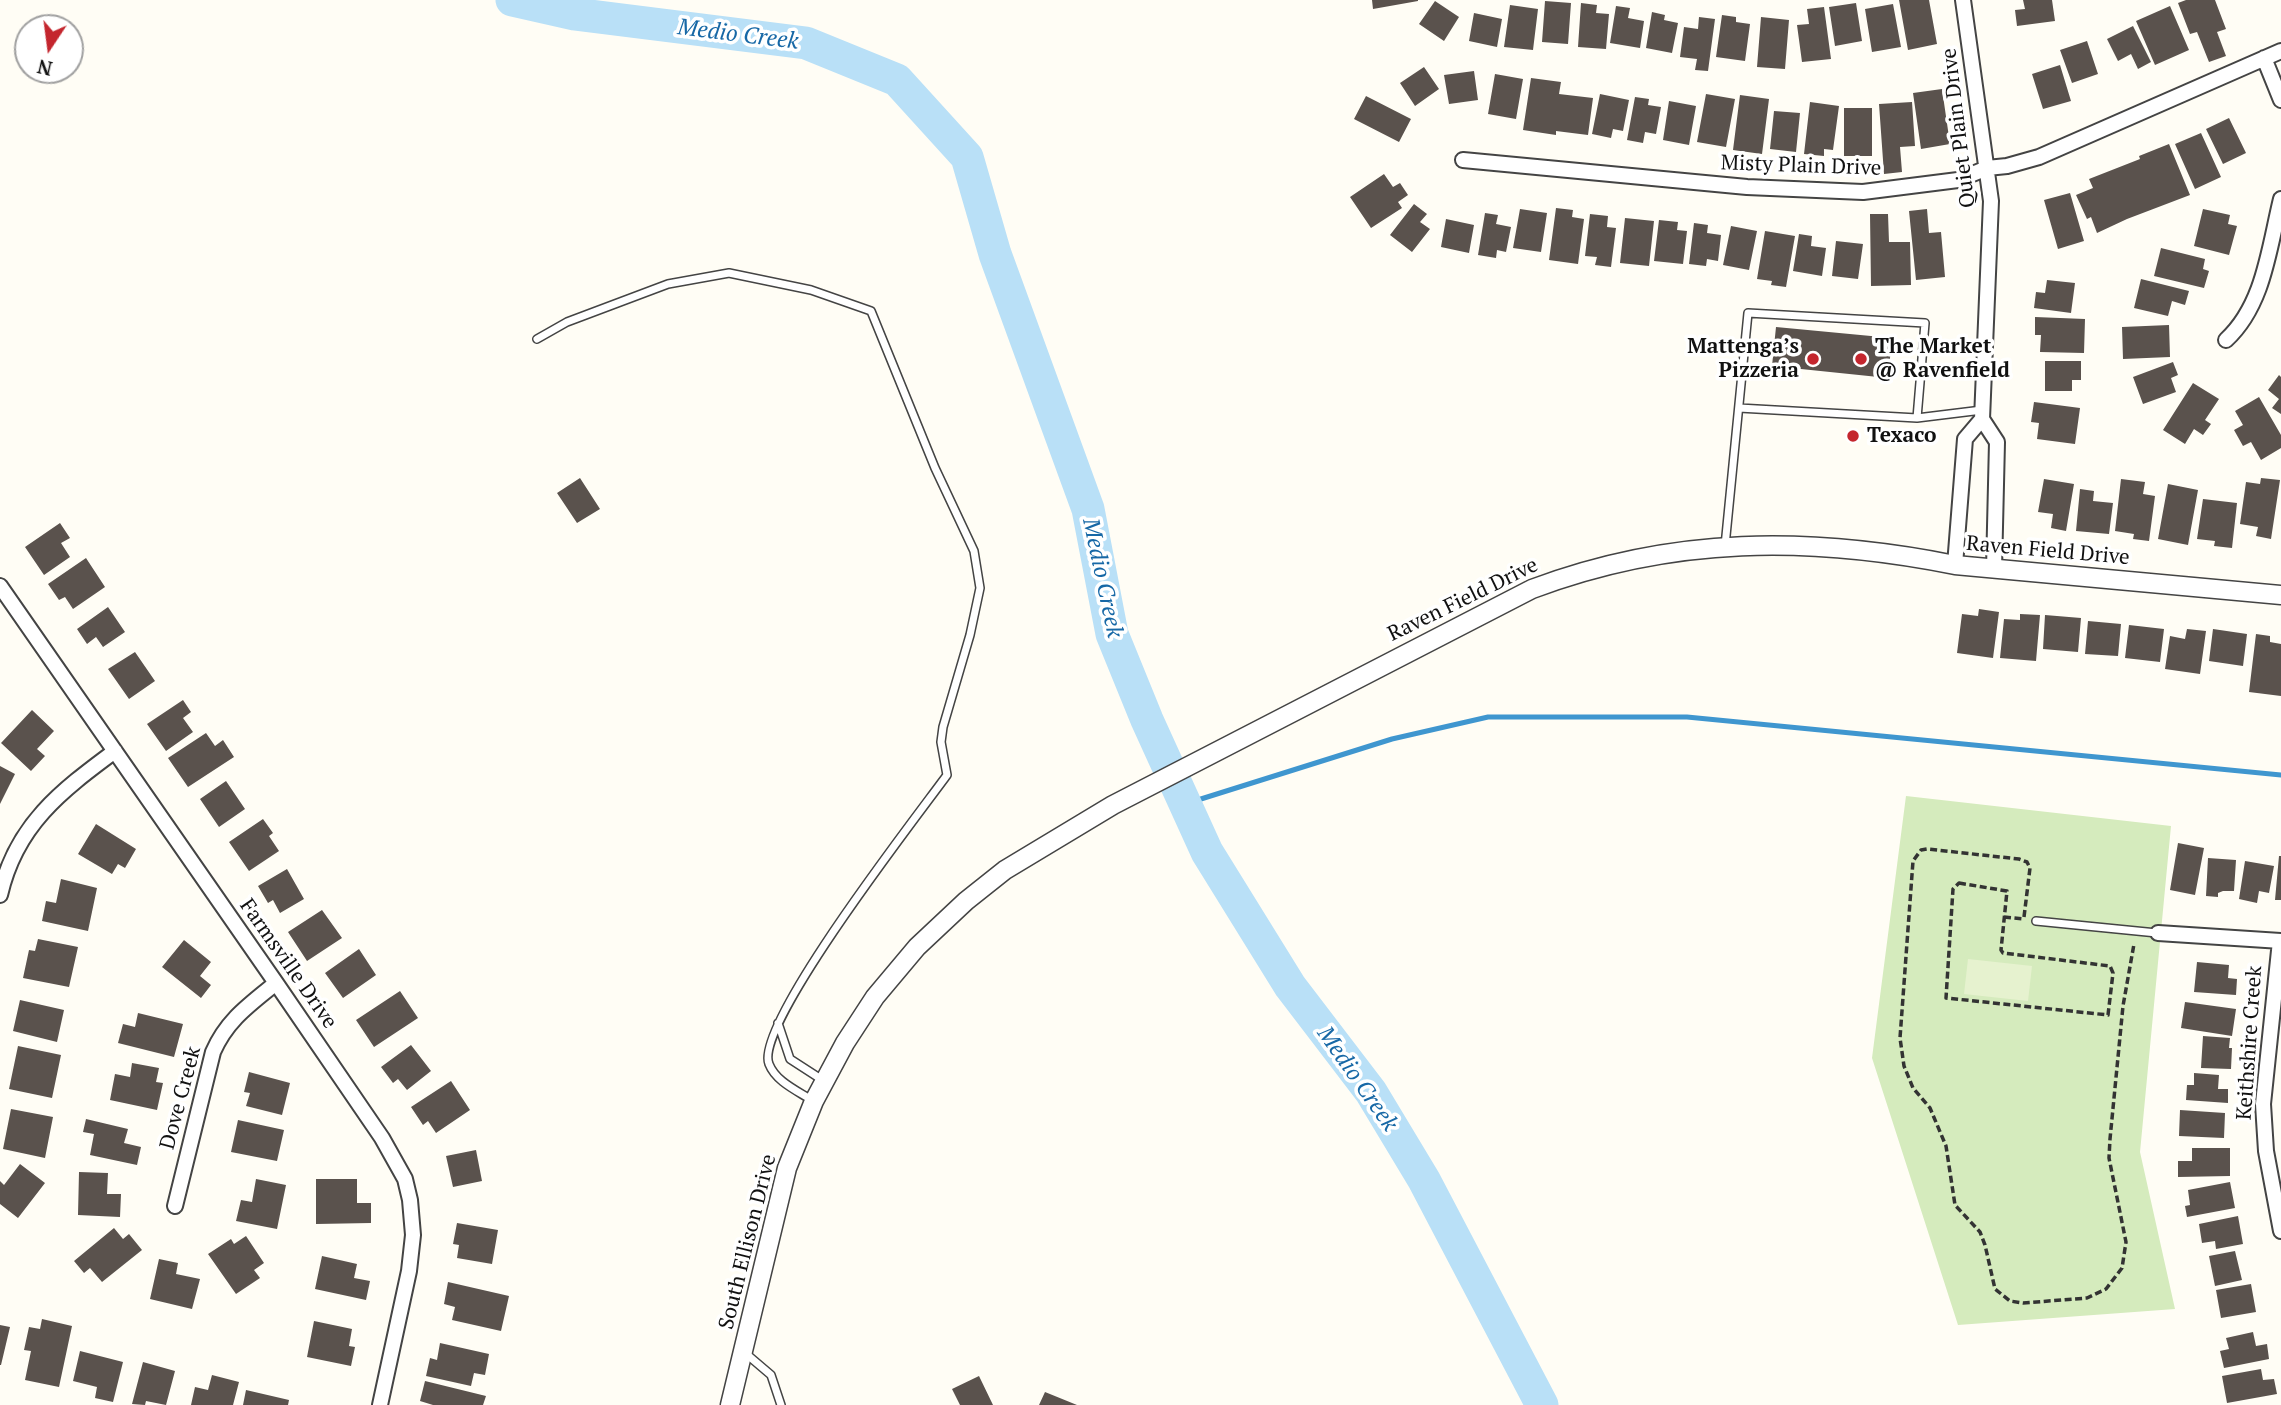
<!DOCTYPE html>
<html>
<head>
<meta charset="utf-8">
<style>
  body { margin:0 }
  #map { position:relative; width:2281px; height:1405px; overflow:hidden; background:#fffdf5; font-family:"PT Serif",serif }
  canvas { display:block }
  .north { position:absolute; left:14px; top:14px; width:70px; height:70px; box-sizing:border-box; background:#fff; border:2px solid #a0a0a0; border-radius:50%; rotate:193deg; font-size:19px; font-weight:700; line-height:28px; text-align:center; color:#111 }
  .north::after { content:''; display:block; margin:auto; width:24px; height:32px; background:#c4262e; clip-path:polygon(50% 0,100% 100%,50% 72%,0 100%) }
</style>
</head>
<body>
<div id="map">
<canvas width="2281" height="1405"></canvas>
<div class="north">N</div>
</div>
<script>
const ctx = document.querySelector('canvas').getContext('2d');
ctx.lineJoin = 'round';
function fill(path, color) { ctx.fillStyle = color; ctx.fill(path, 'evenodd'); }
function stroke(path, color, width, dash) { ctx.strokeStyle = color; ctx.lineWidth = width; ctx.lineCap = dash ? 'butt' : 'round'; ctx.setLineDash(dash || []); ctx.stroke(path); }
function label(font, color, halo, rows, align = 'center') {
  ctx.font = font + ' "PT Serif",serif'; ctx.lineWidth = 7; ctx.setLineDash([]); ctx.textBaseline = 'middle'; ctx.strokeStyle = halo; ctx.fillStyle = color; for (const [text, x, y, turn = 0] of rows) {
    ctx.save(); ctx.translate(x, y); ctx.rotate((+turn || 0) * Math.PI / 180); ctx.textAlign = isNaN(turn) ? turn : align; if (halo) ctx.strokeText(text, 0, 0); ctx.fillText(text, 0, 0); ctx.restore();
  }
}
fill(new Path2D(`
  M1906,796L2171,826L2140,1152L2175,1309L1958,1325L1872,1058Z`), '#d5ebbd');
fill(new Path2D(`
  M1968,959L2032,966L2028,1001L1964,994Z`), '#e6f2cf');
stroke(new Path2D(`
  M1185,804L1392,739L1488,717H1687L2281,775`), '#3f96cf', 5);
stroke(new Path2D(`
  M512,0L574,14L806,43L897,80L967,157L995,254L1088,509L1112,634L1147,720L1207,852L1290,986L1371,1092L1424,1180L1542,1405`), '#b9e0f7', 33);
fill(new Path2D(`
  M1372,0H1418V1L1373,9Z
  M1899,0H1929L1937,44L1908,50Z
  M2023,0H2052L2055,21L2017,26L2015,10L2025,9Z
  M2186,0H2215L2226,29L2217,32L2226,56L2209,62L2197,32L2190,34L2178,3Z
  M1435,1L1459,17L1444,41L1419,24Z
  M1545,1L1571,3L1568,44L1542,42Z
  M1581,3L1597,5L1596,13L1609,14L1606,49L1578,47Z
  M1856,3L1862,41L1835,46L1829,7Z
  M1893,4L1901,47L1872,52L1865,9Z
  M1510,5L1538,9L1533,50L1504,47Z
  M1616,6L1630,8L1628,18L1644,21L1640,48L1610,43Z
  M2170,6L2189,50L2155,65L2136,21Z
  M1824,7L1831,59L1802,62L1797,25L1809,24L1807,9Z
  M1652,12L1665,15L1664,20L1678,23L1672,53L1646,48Z
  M1474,13L1502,19L1497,47L1469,41Z
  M1722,15L1736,17V22L1750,24L1745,61L1716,57Z
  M1699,17L1715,19L1708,71L1695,70L1697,59L1680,57L1684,27L1698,29Z
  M1761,17L1789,20L1785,69L1757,67Z
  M2133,26L2151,62L2138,69L2131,54L2118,61L2107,39Z
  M2087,41L2098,74L2072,83L2060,50Z
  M2060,65L2071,101L2043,109L2032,74Z
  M1424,67L1439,89L1415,106L1400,83Z
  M1474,71L1478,100L1449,104L1444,75Z
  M1495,74L1523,79L1516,119L1488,114Z
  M1531,78L1561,82L1559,94L1593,98L1588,135L1556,131V135L1523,130Z
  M1942,89L1950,144L1921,149L1913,93Z
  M1600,94L1629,100L1623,131L1613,129L1611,138L1592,134Z
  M1706,94L1735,99L1726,147L1697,142Z
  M1740,95L1769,99L1762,154L1733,150Z
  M1366,96L1411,119L1399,142L1354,119Z
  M1635,97L1649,99L1648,105L1661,107L1656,134L1645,132L1643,143L1627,140Z
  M1669,101L1696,106L1689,145L1663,140Z
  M1810,102L1839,106L1833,150L1824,149V156L1804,154Z
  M1912,102L1915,146L1900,147L1902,172L1884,174L1879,104Z
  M1844,108H1872V156H1844Z
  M1774,111L1800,113L1796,152L1770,149Z
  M2229,118L2246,153L2223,164L2206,129Z
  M2201,133L2221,177L2195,189L2175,144Z
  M2169,144L2190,195L2127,219L2097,233L2091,217L2087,219L2076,195L2093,188L2089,179L2140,159L2139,156Z
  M1384,174L1393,187L1400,183L1408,195L1398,202L1402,208L1371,228L1350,197Z
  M2070,193L2084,241L2058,249L2044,200Z
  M1414,204L1427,214L1420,222L1430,229L1412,252L1390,235Z
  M1556,208L1573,210L1572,217L1584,219L1578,264L1549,260Z
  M1520,209L1547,213L1541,252L1513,248Z
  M1927,209L1929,233L1941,232L1945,277L1916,280L1909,211Z
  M2203,209L2230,215L2228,224L2237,226L2229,255L2194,246Z
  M1485,213L1498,215L1496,224L1511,227L1506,252L1497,250L1496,258L1478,255Z
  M1590,214L1608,216L1607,227L1616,228L1611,267L1595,265L1597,257L1585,256Z
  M1870,214H1888L1889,242H1910L1911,285L1871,286Z
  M1625,218L1654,221L1649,266L1620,263Z
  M1446,219L1474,225L1469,253L1441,247Z
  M1659,220L1678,222L1677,230L1687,231L1683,264L1654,261Z
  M1694,223L1708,225L1707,233L1721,235L1718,261L1707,259L1706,266L1689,264Z
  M1731,226L1757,231L1749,270L1723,265Z
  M1765,231L1795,236L1786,287L1771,285L1772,281L1757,279Z
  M1799,234L1812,236L1811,246L1826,248L1822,276L1793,271Z
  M1836,241L1863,244L1858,279L1832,276Z
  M2161,248L2205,259L2203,269L2209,271L2204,288L2154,276Z
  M2141,279L2189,291L2185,305L2172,301L2168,316L2134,308Z
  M2047,280L2075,283L2071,313L2034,308L2036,292L2045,293Z
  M2035,317L2085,319L2084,353L2040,352L2041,335H2035Z
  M2169,325L2170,357L2123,359L2122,327Z
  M1776,327L1892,338L1888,378L1772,366Z
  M2045,361H2081V380H2072V391H2045Z
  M2173,362L2178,375L2171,378L2176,392L2143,404L2133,377Z
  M2279,375L2281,377V414L2272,408L2279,399L2268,390Z
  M2193,383L2219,399L2205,420L2211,424L2203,435L2194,429L2185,444L2163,430Z
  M2259,397L2281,435V448L2261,460L2251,442L2243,446L2234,430L2243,425L2235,411Z
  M2034,402L2080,408L2075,444L2037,439L2039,423L2031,422Z
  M580,478L600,509L577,523L557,493Z
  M2261,478L2280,480L2271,539L2256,536L2258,527L2240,524L2246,482L2260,484Z
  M2044,479L2074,484L2066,531L2051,528L2053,514L2038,512Z
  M2121,479L2145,482L2143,494L2155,496L2149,541L2133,539L2134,534L2115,531Z
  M2168,484L2198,490L2188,545L2158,539Z
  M2080,489L2094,491L2093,501L2113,503L2109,534L2076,531Z
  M2203,499L2237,503L2232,548L2214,546L2215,541L2197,539Z
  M60,523L70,538L61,543L70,557L44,575L25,547Z
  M86,558L105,587L73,609L65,597L59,600L48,584Z
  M108,607L125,632L103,647L96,637L87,644L77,629Z
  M1979,609L1999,612L1993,658L1957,653L1962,614L1978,616Z
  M2020,614L2040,615L2036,661L2000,658L2004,619L2020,620Z
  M2045,615L2081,618L2078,652L2043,649Z
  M2088,621L2121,624L2118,656L2085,654Z
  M2129,625L2164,629L2160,662L2125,658Z
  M2187,629L2206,631L2200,674L2165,669L2170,636L2185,639Z
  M2213,629L2247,634L2243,666L2209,661Z
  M2256,634L2270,636V642L2281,644V696L2249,692Z
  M135,652L155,681L129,699L108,669Z
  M183,700L191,712L183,718L193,732L166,751L147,724Z
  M32,710L54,731L37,749L45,756L31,771L1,743Z
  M206,733L215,746L223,740L234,757L188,787L168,758Z
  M0,766L15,774L0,804Z
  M226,781L245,809L219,827L200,799Z
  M263,819L273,833L269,836L279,851L249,871L229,842Z
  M96,824L136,849L125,868L118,864L112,874L78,854Z
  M2178,843L2204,848L2195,895L2170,890Z
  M2279,856H2281V900H2275Z
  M2208,858L2236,860L2234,891H2223L2218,893V897L2206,896Z
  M2245,861L2274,866L2269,893L2259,891L2257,903L2239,899Z
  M287,869L304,899L280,913L273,900L268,903L258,886Z
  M61,879L97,888L88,931L42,921L46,901L56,903Z
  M322,910L342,938L307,961L288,932Z
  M38,939L78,947L69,987L23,978L29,950L35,951Z
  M184,940L211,962L200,976L211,985L201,998L162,967Z
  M359,949L376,975L343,998L325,973Z
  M2197,962L2229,965L2228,978L2237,979L2236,995L2194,992Z
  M400,991L418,1018L374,1047L356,1020Z
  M20,1000L64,1010L57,1042L13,1031Z
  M2185,1002L2236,1009L2232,1036L2181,1028Z
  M138,1013L183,1024L174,1057L118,1043L123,1024L135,1027Z
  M2203,1036L2230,1038L2229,1048H2232L2231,1069L2201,1068Z
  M411,1045L431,1071L407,1090L398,1079L393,1083L381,1067Z
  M18,1046L61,1055L52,1098L9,1089Z
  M132,1063L159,1068L156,1082L163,1083L157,1110L110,1100L115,1074L130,1077Z
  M249,1072L290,1083L282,1115L246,1106L250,1093L244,1092Z
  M2194,1073L2219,1075L2218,1089H2228V1103L2186,1100L2187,1085H2194Z
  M451,1081L470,1110L436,1133L428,1121L423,1125L411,1107Z
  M11,1109L53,1117L45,1158L3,1149Z
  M2180,1110L2225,1113L2224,1138L2179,1136Z
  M86,1119L128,1129L124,1143L141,1147L137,1165L90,1155L94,1134L83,1132Z
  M238,1120L284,1130L277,1161L231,1152Z
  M2192,1148H2230V1176L2178,1177V1161H2192Z
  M476,1150L482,1181L453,1187L446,1156Z
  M20,1164L45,1183L18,1218L0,1204V1181L4,1185Z
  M79,1172L108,1173L107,1194H121L120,1217L78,1215Z
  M256,1179L286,1185L277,1229L236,1221L241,1200L252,1202Z
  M316,1179H357V1203H371V1223L316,1224Z
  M2230,1182L2235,1208L2187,1217L2185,1206L2190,1205L2188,1190Z
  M2238,1216L2243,1244L2216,1249L2215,1241L2202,1243L2199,1224Z
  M457,1223L498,1230L492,1264L457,1258L459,1245L453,1244Z
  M114,1228L123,1239L129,1234L142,1250L102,1282L90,1268L84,1273L74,1261Z
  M246,1236L264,1263L254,1270L260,1278L236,1294L208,1254L231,1239L234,1244Z
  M2235,1251L2242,1280L2215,1286L2209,1256Z
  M322,1256L357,1264L354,1278L370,1281L366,1300L315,1289Z
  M159,1259L178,1263L176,1274L200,1279L192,1309L150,1299Z
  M448,1282L509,1296L501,1331L452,1320L455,1307L444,1304Z
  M2251,1284L2256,1312L2221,1318L2216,1290Z
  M42,1319L72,1326L59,1387L25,1380L31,1351L24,1350L29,1327L40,1329Z
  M314,1321L352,1329L349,1346L355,1347L351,1366L307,1357Z
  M0,1325L10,1327L1,1365H0Z
  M2253,1332L2256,1346L2267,1344L2269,1359L2224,1368L2220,1351L2229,1349L2226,1338Z
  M440,1343L489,1354L485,1375L474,1373L471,1386L426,1376L430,1358L437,1360Z
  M80,1351L123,1362L113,1402L95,1398L97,1387L73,1381Z
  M143,1362L175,1371L166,1405L146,1401L145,1405L132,1404Z
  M2261,1369L2263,1380L2274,1379L2277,1394L2227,1403L2222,1376Z
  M212,1375L239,1382L233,1405H191L195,1387L208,1390Z
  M979,1376L993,1405H960L952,1389Z
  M425,1381L486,1396L483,1405H433L420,1401Z
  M246,1390L289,1400L288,1405H243Z
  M1045,1392L1077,1405H1039Z`), '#5a524d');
const service = new Path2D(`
  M537,339L567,322L668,284L729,273L811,290L871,311L935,468L974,551L980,588L970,635L943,727L941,742L947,775C918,815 753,1026 769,1064C776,1082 798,1091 813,1101
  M1739,408L1917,418
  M1725,546L1748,313L1925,323L1917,418L1982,410
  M2036,921L2157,933
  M778,1023L790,1059L824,1081
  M744,1352L771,1375L781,1405`);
const minor = new Path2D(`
  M1963,0L1991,201L1982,419L1997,442L1994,569
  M2264,58L2281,100
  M1463,160L1747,187L1863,192L1958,180L1987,168L2007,166L2039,157L2281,51
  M2226,340C2264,305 2269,248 2281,199
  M1955,565L1965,439L1982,419
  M0,586L276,983L382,1138L405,1179L410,1200L413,1235L409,1271L380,1405
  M0,895C16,825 61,791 115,751
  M2158,933L2281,941
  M2280,941L2263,1104L2266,1151L2281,1231
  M175,1206L213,1052C227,1020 249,1005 276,983`);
const tertiary = new Path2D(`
  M730,1405L787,1168L814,1101L845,1043L875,997L917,947L966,901L1005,870L1113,805L1532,589C1673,536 1809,536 1955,565L2281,595`);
stroke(service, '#444', 10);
stroke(minor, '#444', 18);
stroke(tertiary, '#444', 21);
stroke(new Path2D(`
  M1959,883L2007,891L2001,950L2003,953L2110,966L2113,973L2108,1015L1946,998L1953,889Z
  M2004,917L2024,919
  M2024,917L2030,868L2027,862L2019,859L1927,849L1921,850L1913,861L1900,1038L1904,1066L1913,1088L1930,1108L1946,1146L1955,1205L1980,1232L1985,1245L1995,1289L2010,1301L2023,1303L2087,1298L2106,1289L2122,1268L2126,1242L2109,1158L2110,1139L2123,1006L2134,944`), '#333', 3.5, [7, 3.5]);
stroke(service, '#fff', 7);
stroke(minor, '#fff', 14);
stroke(tertiary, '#fff', 18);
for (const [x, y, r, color] of [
  [1813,359,7,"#c4262e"],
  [1861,359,7,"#c4262e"],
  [1853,436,7,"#c4262e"]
]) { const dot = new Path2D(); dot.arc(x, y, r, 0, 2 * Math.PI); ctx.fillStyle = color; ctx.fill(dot); stroke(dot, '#fff', 2.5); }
label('21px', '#111', '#fff', [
  ["Quiet Plain Drive",1959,128,-97],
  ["Misty Plain Drive",1801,166,2],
  ["Raven Field Drive",2048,551,5],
  ["Raven Field Drive",1463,600,-26],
  ["Farmsville Drive",288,964,55],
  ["Keithshire Creek",2250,1043,-86],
  ["Dove Creek",181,1098,-75],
  ["South Ellison Drive",748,1242,-76]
]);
label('bold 21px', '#111', '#fff', [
  ["Mattenga’s",1799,347,"right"],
  ["Pizzeria",1799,371,"right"],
  ["The Market",1875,347],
  ["@ Ravenfield",1875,371],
  ["Texaco",1867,436]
], 'left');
label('italic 23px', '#1768a6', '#fff', [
  ["Medio Creek",738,35,7],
  ["Medio Creek",1102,578,78],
  ["Medio Creek",1357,1079,55]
]);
</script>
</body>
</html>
